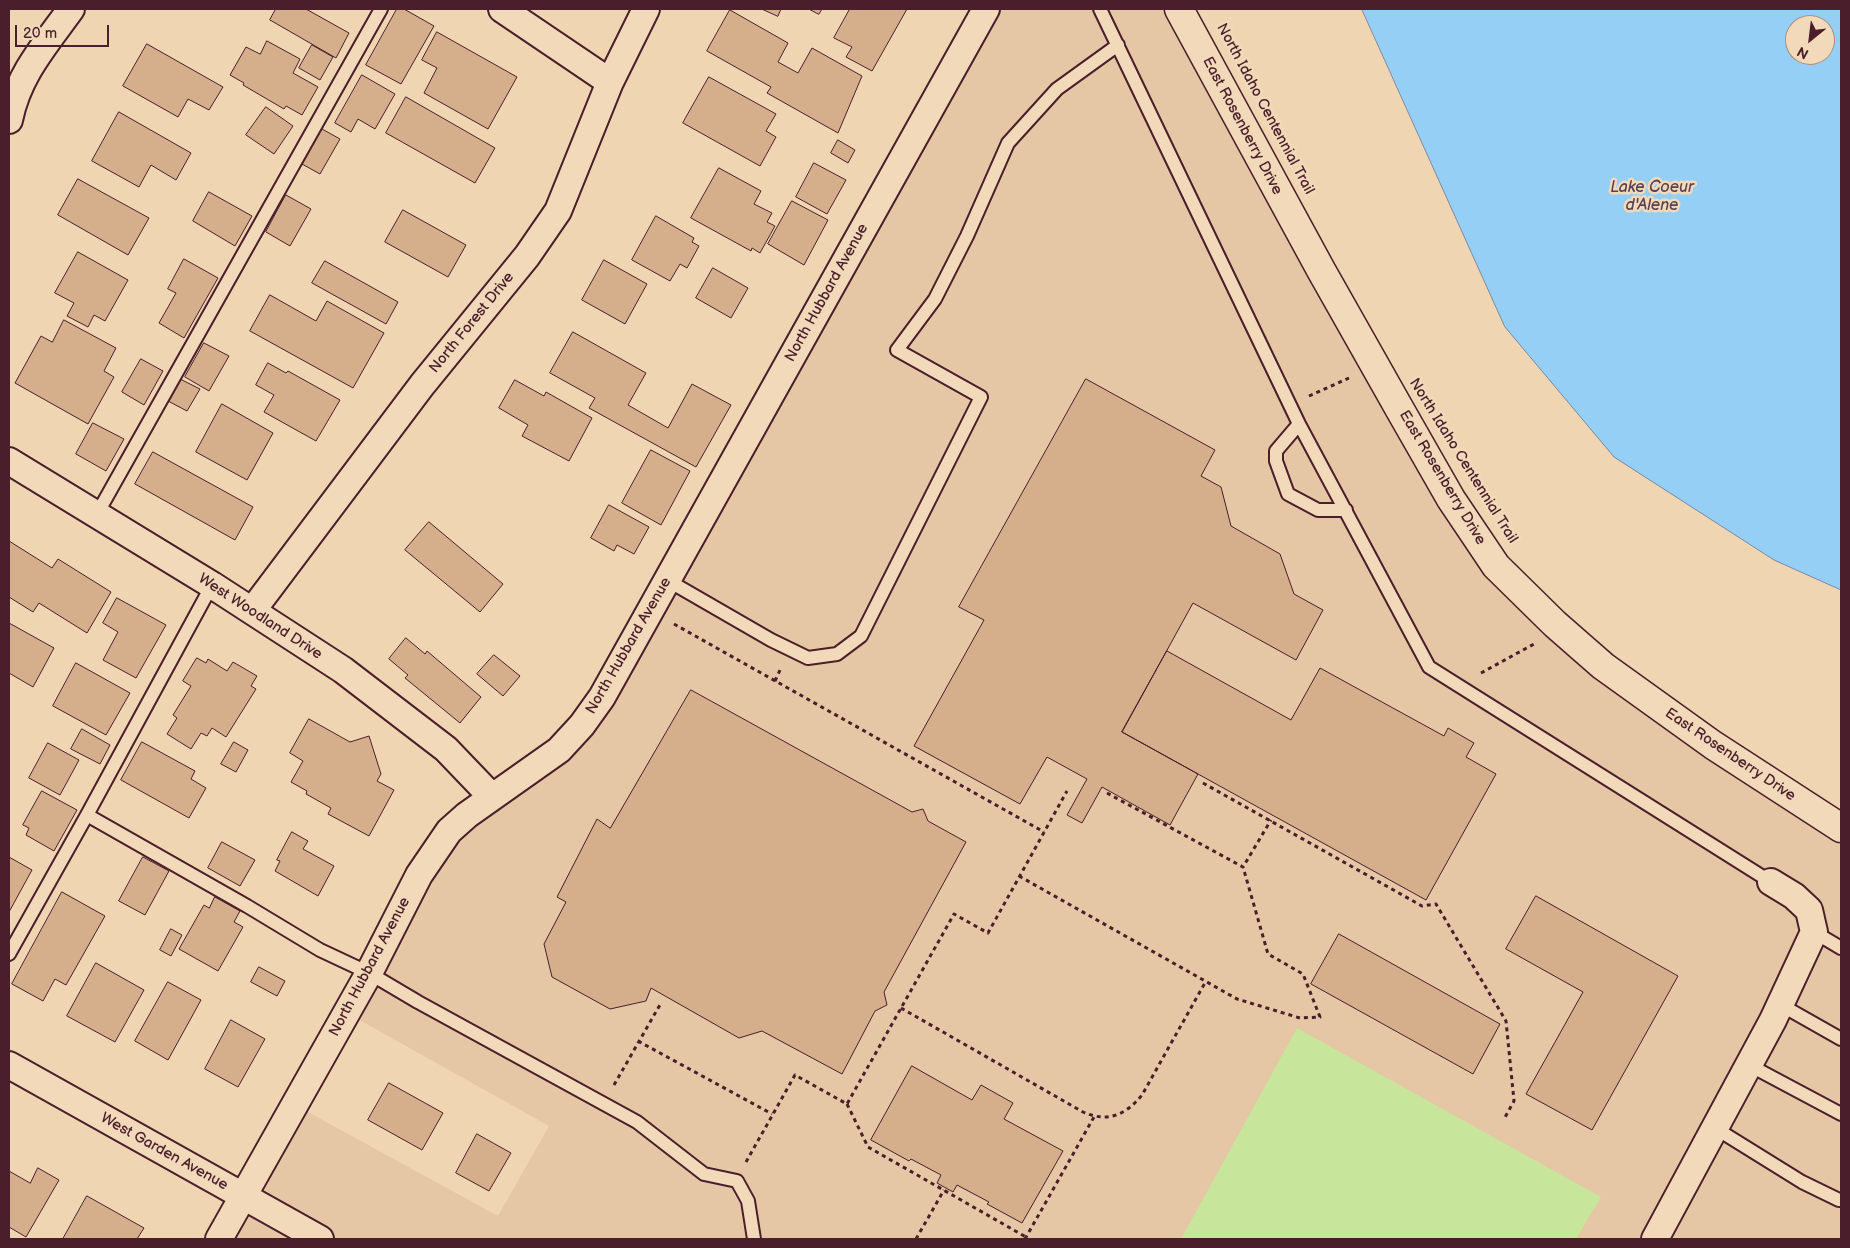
<!DOCTYPE html>
<html>
<head>
<meta charset="utf-8">
<style>
  body { margin:0 }
  #map { position:relative; width:1850px; height:1248px; overflow:hidden; background:#f0d5b3; font-family:"Balsamiq Sans",sans-serif }
  canvas { display:block }
  .frame { position:absolute; inset:0; border:10px solid #4a1f2b; pointer-events:none }
  .north { position:absolute; left:1785px; top:15px; width:50px; height:50px; box-sizing:border-box; background:#f1d9b9; border:1px solid #ae8f80; border-radius:50%; rotate:209deg; font-size:14px; font-weight:700; line-height:20px; text-align:center; color:#4a1f2b }
  .north::after { content:''; display:block; margin:auto; width:18px; height:22px; background:#4a1f2b; clip-path:polygon(50% 0,100% 100%,50% 72%,0 100%) }
  .scale { position:absolute; left:15px; top:25px; width:94px; height:22px; box-sizing:border-box; border:2px solid #4a1f2b; border-top:0; padding-left:6px; font-size:15px; line-height:18px; white-space:nowrap; color:#4a1f2b; -webkit-text-stroke:4px #f1d9b9; paint-order:stroke }
</style>
</head>
<body>
<div id="map">
<canvas width="1850" height="1248"></canvas>
<div class="frame"></div>
<div class="north">N</div>
<div class="scale">20 m</div>
</div>
<script>
const ctx = document.querySelector('canvas').getContext('2d');
ctx.lineJoin = 'round';
function fill(path, color) { ctx.fillStyle = color; ctx.fill(path, 'evenodd'); }
function stroke(path, color, width, dash) { ctx.strokeStyle = color; ctx.lineWidth = width; ctx.lineCap = dash ? 'butt' : 'round'; ctx.setLineDash(dash || []); ctx.stroke(path); }
function label(font, color, halo, rows, align = 'center') {
  ctx.font = font + ' "Balsamiq Sans",sans-serif'; ctx.lineWidth = 5; ctx.setLineDash([]); ctx.textBaseline = 'middle'; ctx.strokeStyle = halo; ctx.fillStyle = color; for (const [text, x, y, turn = 0] of rows) {
    ctx.save(); ctx.translate(x, y); ctx.rotate((+turn || 0) * Math.PI / 180); ctx.textAlign = isNaN(turn) ? turn : align; if (halo) ctx.strokeText(text, 0, 0); ctx.fillText(text, 0, 0); ctx.restore();
  }
}
fill(new Path2D(`
  M986,9H1179L1399,408L1555,624L1841,828V1239H219L295,1105L498,1216L549,1126L347,1013L419,875L559,750Z`), '#e5c6a5');
fill(new Path2D(`
  M1297,1028L1601,1197L1576,1239H1181Z`), '#c8e59c');
const water = new Path2D(`
  M1362,9H1841V590L1774,560L1614,457L1505,327ZM1795,25H1825V55H1795Z`);
fill(water, '#96cff5');
stroke(water, '#7889a4', 1);
const building = new Path2D(`
  M276,9H306L349,33L336,58L270,20Z
  M397,9H404L434,26L401,84L366,65Z
  M762,9H781L778,16Z
  M809,9H822L819,14Z
  M850,9H907L872,71L846,57L852,47L834,38Z
  M730,10L788,43L778,62L798,73L812,48L862,76L838,133L767,93L771,87L707,51Z
  M437,32L517,77L488,129L424,93L437,68L422,60Z
  M267,41L300,59L293,73L318,87L302,115L286,106L284,109L243,85L244,83L230,75L246,47L260,54Z
  M147,44L223,87L209,110L188,99L178,117L123,86Z
  M312,45L333,57L320,80L299,68Z
  M362,75L395,94L375,129L358,119L351,132L335,123Z
  M709,77L776,114L766,131L776,137L760,166L683,123Z
  M406,97L495,148L475,183L386,133Z
  M266,107L293,126L274,154L246,135Z
  M119,112L191,153L176,180L151,165L139,187L92,161Z
  M322,129L340,139L320,174L302,164Z
  M838,140L855,150L848,163L831,153Z
  M814,163L846,180L827,214L796,197Z
  M719,168L761,191L754,204L772,213L767,222L775,226L760,253L752,248L751,251L691,218Z
  M78,179L149,218L128,255L58,215Z
  M209,192L252,216L235,246L193,221Z
  M286,195L311,209L290,246L266,232Z
  M792,201L828,220L804,265L768,244Z
  M403,210L466,245L448,277L385,242Z
  M656,216L694,238L692,242L699,246L687,268L680,264L670,281L632,260Z
  M78,252L128,280L105,321L94,315L88,327L67,316L74,303L55,293Z
  M184,259L218,278L184,338L159,323L176,293L168,289Z
  M604,260L647,284L625,324L582,300Z
  M325,261L398,302L386,324L312,283Z
  M713,268L748,288L731,318L696,298Z
  M270,295L316,321L327,301L384,333L353,388L250,331Z
  M64,320L116,348L104,371L114,377L88,424L15,383L41,336L52,342Z
  M573,332L646,373L628,405L668,428L692,384L731,405L696,467L589,408L595,398L550,373Z
  M204,343L229,356L209,391L185,377Z
  M141,359L163,371L144,405L122,392Z
  M268,363L286,373L288,371L340,400L316,441L264,412L274,395L256,385Z
  M180,379L200,389L187,411L168,401Z
  M1086,379L1215,450L1201,476L1221,487L1231,526L1280,554L1294,594L1323,610L1296,660L1193,603L1122,732L1198,774L1170,825L1102,787L1082,823L1067,815L1087,779L1047,757L1020,804L914,746L984,620L959,607Z
  M515,380L544,396L546,392L592,418L569,461L522,436L528,425L499,408Z
  M222,404L273,433L247,480L196,452Z
  M93,423L124,439L106,471L76,454Z
  M651,450L690,471L661,525L622,503Z
  M153,452L253,507L235,540L135,484Z
  M609,505L649,527L634,554L617,545L614,551L591,538Z
  M429,522L503,584L480,612L405,550Z
  M9,541L52,568L58,559L111,592L87,633L39,603L33,612L9,597Z
  M117,598L166,625L136,678L103,660L118,632L103,623Z
  M9,623L54,648L33,687L9,673Z
  M406,638L425,654L427,651L481,697L460,723L405,678L408,675L389,659Z
  M1167,651L1291,720L1320,668L1444,736L1448,728L1474,743L1466,757L1496,774L1426,900L1122,732Z
  M494,655L520,676L503,696L477,674Z
  M197,658L206,663L208,659L227,671L233,662L257,676L251,686L256,689L226,737L212,728L207,736L201,733L191,749L167,734L177,718L173,715L191,686L183,681Z
  M76,663L130,693L106,735L53,706Z
  M691,690L912,812L923,809L928,821L966,842L884,992L887,1005L875,1011L842,1074L762,1031L739,1038L651,988L646,1001L610,1009L552,977L544,944L566,902L557,897L597,819L610,828Z
  M309,719L350,742L369,736L381,774L377,781L394,790L369,836L328,814L331,808L306,794L307,791L291,782L303,761L290,753Z
  M82,729L110,745L100,764L71,749Z
  M142,742L195,771L191,779L206,788L189,818L121,780Z
  M234,742L248,750L236,772L221,764Z
  M48,743L79,760L60,795L29,778Z
  M42,791L77,810L54,851L26,835L29,828L23,825Z
  M292,832L308,841L303,849L334,866L318,896L275,871L280,861L277,860Z
  M222,842L255,860L240,886L208,868Z
  M9,857L32,870L9,912Z
  M143,857L169,871L145,915L119,901Z
  M62,892L105,916L66,985L55,979L43,1001L12,984Z
  M1536,896L1678,976L1592,1130L1526,1094L1583,992L1506,949Z
  M215,897L240,911L234,922L243,927L218,971L179,949L204,905L209,908Z
  M171,929L182,935L171,956L160,950Z
  M1339,934L1500,1024L1473,1074L1311,984Z
  M96,963L144,990L115,1042L67,1016Z
  M259,967L285,981L277,996L251,982Z
  M168,982L201,1000L168,1060L135,1041Z
  M231,1020L265,1039L238,1087L205,1069Z
  M912,1066L972,1100L981,1085L1013,1103L1004,1119L1063,1151L1022,1223L987,1204L989,1202L957,1185L953,1192L937,1183L941,1175L911,1159L909,1161L871,1140Z
  M389,1083L443,1113L422,1150L368,1120Z
  M477,1134L511,1153L489,1191L456,1173Z
  M38,1168L59,1180L26,1237L9,1227V1171L30,1183Z
  M87,1196L144,1228L137,1239H63Z`);
fill(building, '#d5ae8c');
stroke(building, '#4a1f2b', 1);
const service = new Path2D(`
  M1100,9L1299,424L1429,667L1771,882
  M1299,424L1276,451V461L1288,494L1318,510H1346
  M97,514L381,9
  M667,580L771,640L808,658L837,654L861,636L981,397L897,350L935,299L967,236L1008,143L1057,89L1118,45
  M87,815L247,906L320,950L369,973L418,1002L637,1122L704,1174L737,1181L748,1201L754,1239
  M1814,932L1841,948
  M9,954L87,815L212,585
  M1781,1005L1841,1039
  M1749,1065L1841,1114
  M1715,1128L1802,1182L1839,1200H1841`);
const minor = new Path2D(`
  M502,9L610,82
  M9,120C18,75 45,45 71,9
  M9,461L212,585L343,670L446,749L492,797
  M252,611L422,385L527,256L558,211L610,82L646,9
  M9,1065L320,1239
  M219,1239L369,973L419,875L449,831L467,815L559,750L582,725L602,697L986,9
  M1655,1239L1773,1020L1814,932L1809,910L1794,896L1771,882`);
const tertiary = new Path2D(`
  M1179,9L1321,270L1399,408L1451,499L1496,566L1555,624L1603,666L1713,745L1841,828`);
stroke(service, '#4a1f2b', 16);
stroke(minor, '#4a1f2b', 30);
stroke(tertiary, '#4a1f2b', 31);
stroke(new Path2D(`
  M1309,396L1349,378
  M674,624L1044,832
  M1481,673L1534,644
  M775,681L781,668
  M1203,783L1422,906L1436,904L1506,1021L1514,1101L1504,1119
  M1107,793L1243,867L1271,820
  M1019,876L1237,999L1300,1018L1320,1017L1303,974L1268,954L1243,867
  M901,1008L1083,1112C1107,1123 1126,1115 1142,1095L1206,981
  M638,1041L772,1114
  M614,1085L661,1003
  M847,1104L868,1147L1026,1237
  M746,1162L795,1075L847,1104L954,914L988,933L1067,791
  M916,1239L944,1190
  M1025,1239L1094,1117`), '#4a1f2b', 3, [4, 4]);
stroke(service, '#f1d9b9', 12);
stroke(minor, '#f1d9b9', 26);
stroke(tertiary, '#f1d9b9', 28);
label('15px', '#4a1f2b', '#f1d9b9', [
  ["North Idaho Centennial Trail",1265,109,62],
  ["East Rosenberry Drive",1242,126,62],
  ["North Hubbard Avenue",827,293,-61],
  ["North Forest Drive",472,323,-51],
  ["North Idaho Centennial Trail",1463,461,58],
  ["East Rosenberry Drive",1442,478,59],
  ["West Woodland Drive",260,617,33],
  ["North Hubbard Avenue",629,646,-60],
  ["East Rosenberry Drive",1730,755,34],
  ["North Hubbard Avenue",370,967,-62],
  ["West Garden Avenue",164,1152,29]
]);
label('italic 16px', '#594253', '#f1d9b9', [
  ["Lake Coeur",1652,188],
  ["d'Alene",1652,206]
]);
</script>
</body>
</html>
